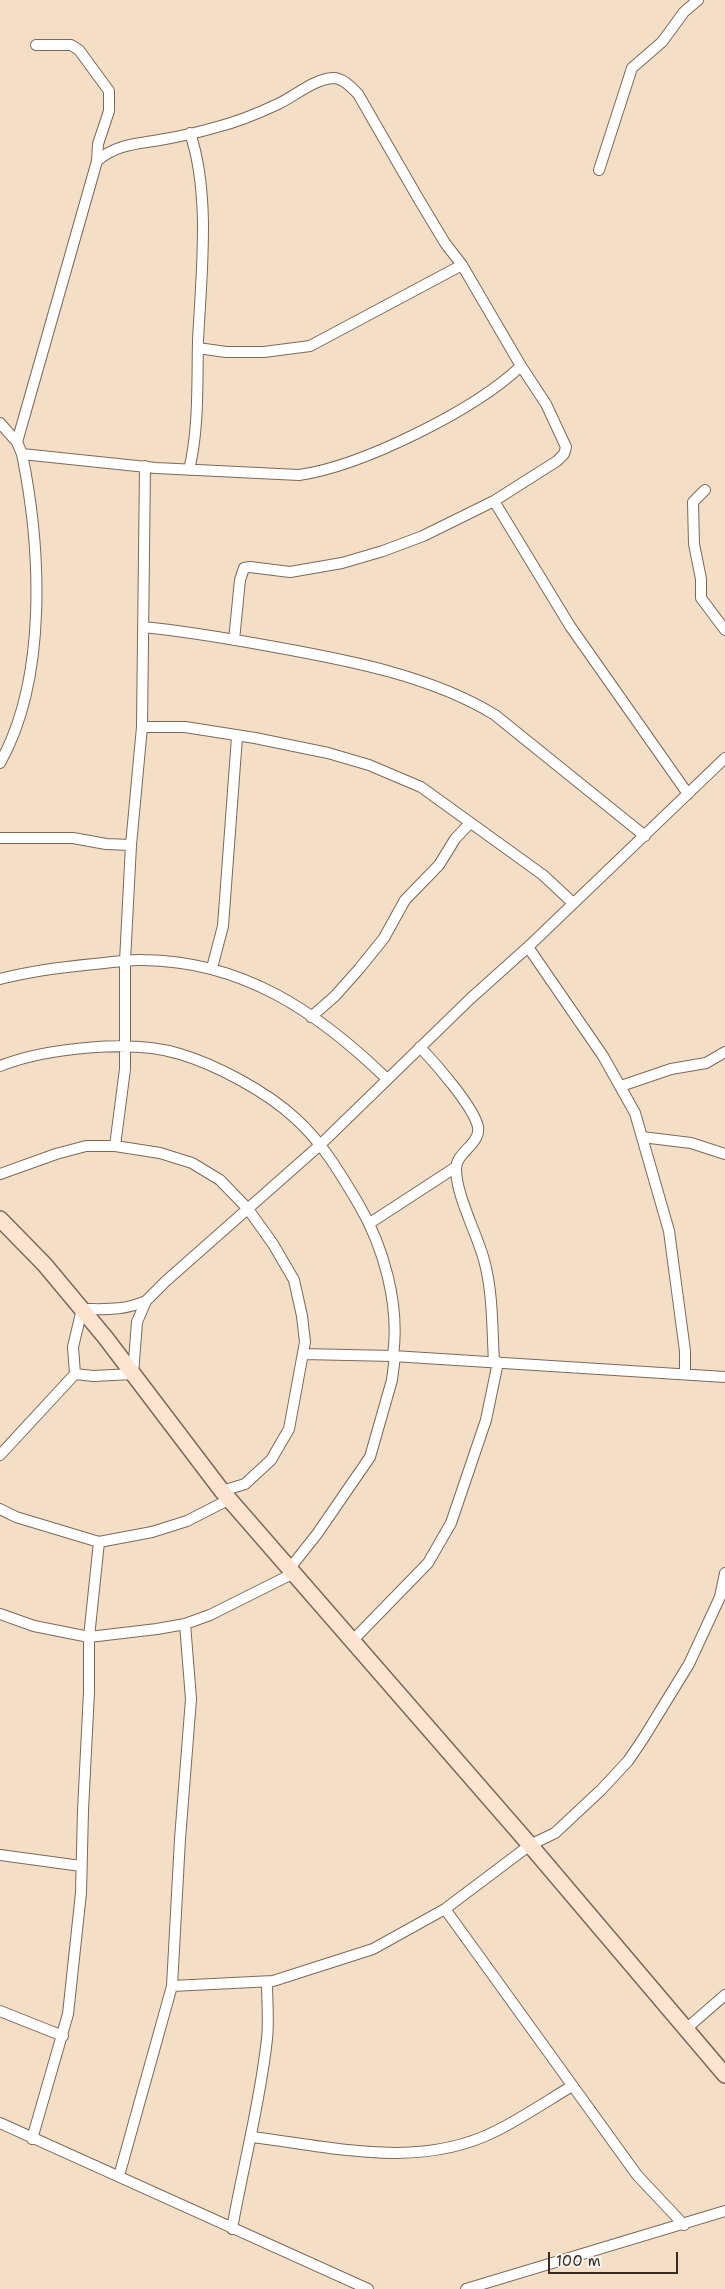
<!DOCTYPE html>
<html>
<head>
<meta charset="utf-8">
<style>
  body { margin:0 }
  #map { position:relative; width:725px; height:2289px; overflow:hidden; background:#f4dfc6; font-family:"Shantell Sans",sans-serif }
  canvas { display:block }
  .scale { position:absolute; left:548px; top:2252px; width:130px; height:22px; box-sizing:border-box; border:2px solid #3b2a1e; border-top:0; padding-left:6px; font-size:15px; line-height:18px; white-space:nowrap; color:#3b2a1e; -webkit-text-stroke:4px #f6f6f2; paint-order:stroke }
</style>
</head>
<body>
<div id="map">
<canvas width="725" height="2289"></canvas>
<div class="scale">100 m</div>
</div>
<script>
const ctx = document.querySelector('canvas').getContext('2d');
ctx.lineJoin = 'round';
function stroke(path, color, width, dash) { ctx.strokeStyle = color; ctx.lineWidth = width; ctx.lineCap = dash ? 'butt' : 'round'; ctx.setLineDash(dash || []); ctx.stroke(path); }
const street = new Path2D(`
  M36,45H71L79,50L109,91V111L98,144L97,161
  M599,170L632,68L662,42L684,12L698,0
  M198,348L226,352H264L310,346L462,265
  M0,423L17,442L22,454C41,547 48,678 0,763
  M17,442L97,161C117,143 140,144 165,139C182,136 200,132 217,127C237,122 259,113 278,104C295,96 314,79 333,78C343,78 351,87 358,94L418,198L445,243L462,265L521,366L546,404L566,447L564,454L557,461L494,501L423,536L383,551L342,563L290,572L250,567L244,568L240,580L234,640
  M22,454L156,468L299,475C362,466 475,410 521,366
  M189,470C199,429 197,384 198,341C201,276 211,195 190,133
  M705,490L693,502L694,544L701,579V598L725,630
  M494,501L570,626L688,794
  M143,627C187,631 231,639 275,647C347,660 432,676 495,715L645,836
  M142,727H185L255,738L328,753L369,765L421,787L543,875L573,903
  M0,838H73L106,844L131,845
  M528,947L603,1056L635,1113L669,1231L685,1351V1374
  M212,968L223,926L237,737
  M0,979C31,971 62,967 94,964C110,963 127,959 143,960C243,961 318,1012 387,1079
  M311,1017L335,996L359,969L384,938L405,900L439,865L455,839L470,823
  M420,1047C435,1063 474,1107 478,1127C481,1144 456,1152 456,1169C456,1195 477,1234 484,1260C493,1292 492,1328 494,1362
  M0,1066C46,1048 131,1039 180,1054C217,1065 267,1092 295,1118C322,1142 340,1173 358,1203C384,1247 400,1305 393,1356
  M621,1086L671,1069L706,1063L725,1052
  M642,1137L691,1143L725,1154
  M115,1146L125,1069V961L131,845L142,727L145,466
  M0,1174L56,1154L86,1146H115L160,1153L192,1163L220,1180L248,1209L273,1244L294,1280L302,1316L305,1342L289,1429L271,1460L245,1484L222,1491
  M370,1223L456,1167
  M303,1354L393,1356L725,1377
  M75,1374L73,1347L82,1309C106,1309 122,1311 146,1301
  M0,1455L75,1374L93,1376L133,1374L137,1322L146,1301L166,1281L320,1145L470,999L528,947L725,758
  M0,1509L16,1517L99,1542L152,1532L187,1521L230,1499
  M290,1568L317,1534L370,1457L392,1380L395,1356
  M0,1614L34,1626L89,1637L157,1629L185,1624L210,1615L294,1573
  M353,1640L428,1563L451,1523L486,1420L498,1362
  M0,1855L81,1866
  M445,1909L637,2175L684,2225
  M172,1986L273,1981L373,1949L445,1909L530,1845L555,1833L601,1790L628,1761L643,1739L689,1664L720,1597L725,1573
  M0,2011L63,2036
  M687,2028L725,1995
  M0,2123L368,2289
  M252,2137C333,2147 419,2170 496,2131C522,2118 547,2101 572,2086
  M32,2139L68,2014L81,1893L83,1810L89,1692V1637L99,1542
  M119,2176L172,1986L180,1839L191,1699L185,1624
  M232,2229C243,2166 260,2104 267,2039C269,2021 267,2000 267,1982
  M466,2289L725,2211`);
const secondary = new Path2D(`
  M0,1219L45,1265L105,1337L222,1491L530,1845L725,2075`);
stroke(street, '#7c6959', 12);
stroke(secondary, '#7c6959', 18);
stroke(street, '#fff', 10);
stroke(secondary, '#fde4d1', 15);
</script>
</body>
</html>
